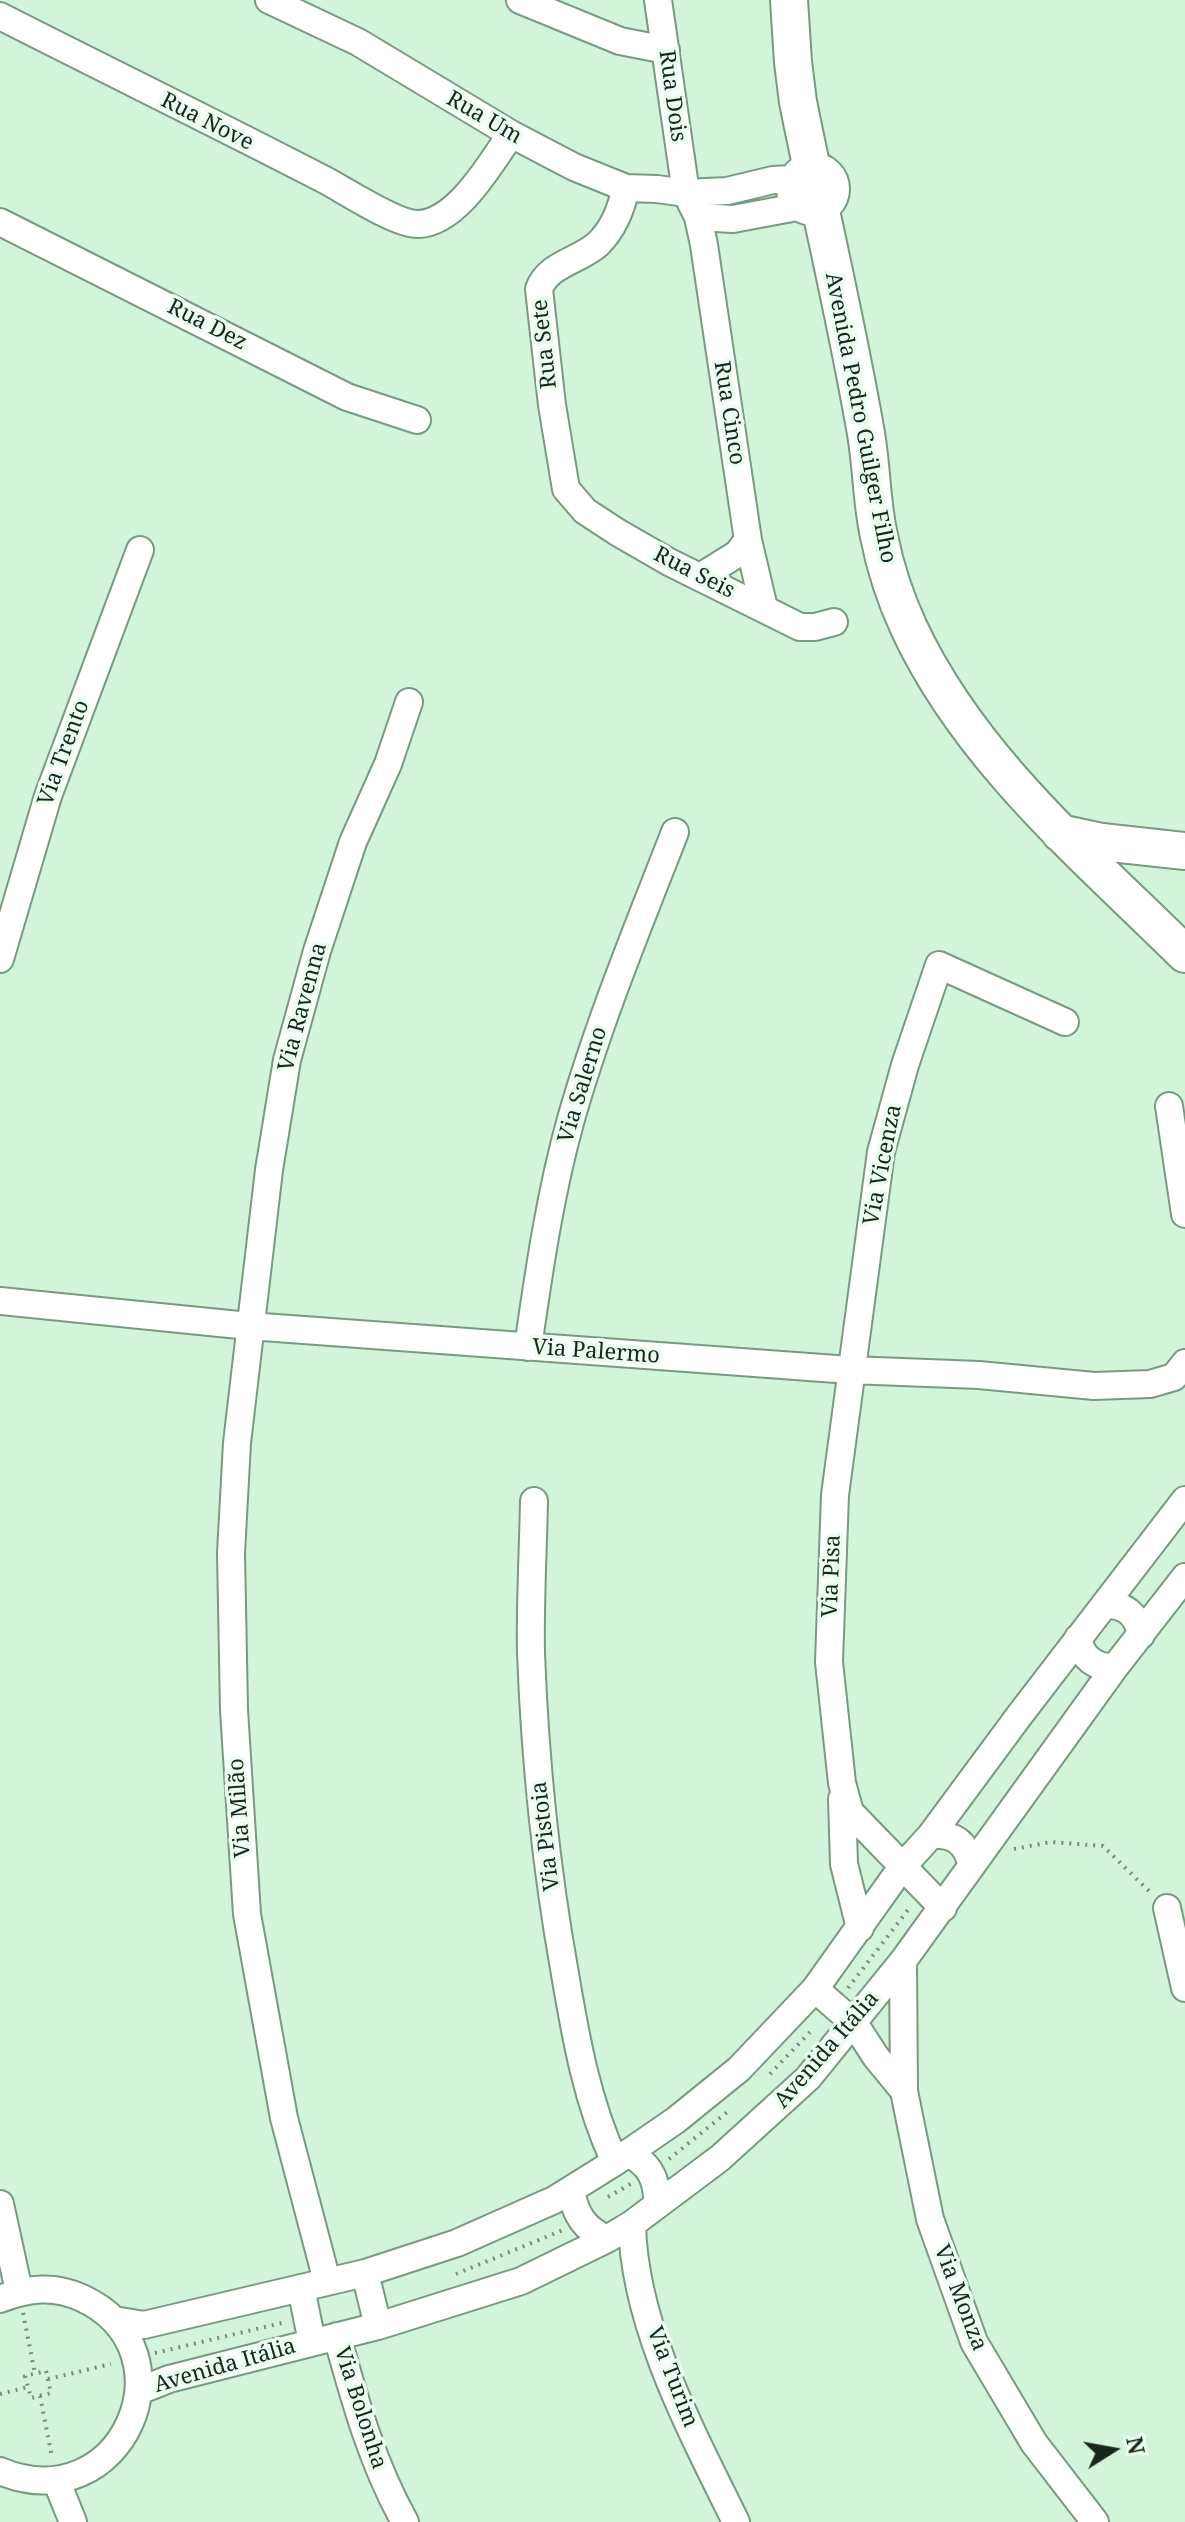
<!DOCTYPE html>
<html>
<head>
<meta charset="utf-8">
<style>
  body { margin:0 }
  #map { position:relative; width:1185px; height:2522px; overflow:hidden; background:#d1f4da; font-family:"Noto Serif",serif }
  canvas { display:block }
  .north { position:absolute; left:1073px; top:2410px; width:80px; height:80px; -webkit-text-stroke:6px #e9feee; paint-order:stroke; rotate:79deg; font-size:22px; font-weight:700; line-height:32px; text-align:center; color:#19261d }
  .north::after { content:''; display:block; margin:auto; width:28px; height:36px; background:#19261d; clip-path:polygon(50% 0,100% 100%,50% 72%,0 100%) }
</style>
</head>
<body>
<div id="map">
<canvas width="1185" height="2522"></canvas>
<div class="north">N</div>
</div>
<script>
const ctx = document.querySelector('canvas').getContext('2d');
ctx.lineJoin = 'round';
function stroke(path, color, width, dash) { ctx.strokeStyle = color; ctx.lineWidth = width; ctx.lineCap = dash ? 'butt' : 'round'; ctx.setLineDash(dash || []); ctx.stroke(path); }
function label(font, color, halo, rows, align = 'center') {
  ctx.font = font + ' "Noto Serif",serif'; ctx.lineWidth = 7; ctx.setLineDash([]); ctx.textBaseline = 'middle'; ctx.strokeStyle = halo; ctx.fillStyle = color; for (const [text, x, y, turn = 0] of rows) {
    ctx.save(); ctx.translate(x, y); ctx.rotate((+turn || 0) * Math.PI / 180); ctx.textAlign = isNaN(turn) ? turn : align; if (halo) ctx.strokeText(text, 0, 0); ctx.fillText(text, 0, 0); ctx.restore();
  }
}
const minor = new Path2D(`
  M269,0L358,42L511,134L574,167L626,188L657,189L686,193L698,217L704,245L748,540L764,608
  M520,0L620,41L666,50
  M658,0L686,193L727,191L773,180L791,179
  M0,16C108,71 217,124 325,180C346,191 397,225 418,224C457,223 491,163 511,134
  M790 189a23 23 0 1 1 46 0a23 23 0 1 1-46 0Z
  M626,188C621,209 614,228 598,244C579,261 548,264 539,289L552,405L566,489L585,511L617,532L669,562L800,627H815L834,622
  M698,217L733,219L797,207
  M0,222L347,397L417,420
  M700,577L737,554L748,540
  M0,959L48,796L140,550
  M1169,1106L1185,1214
  M0,1301L249,1326L850,1370L979,1375L1094,1386L1150,1384L1174,1377L1185,1363
  M528,1347C539,1271 550,1194 571,1119C599,1021 638,927 675,832
  M534,1501C533,1552 530,1603 531,1653C535,1761 546,1868 565,1974C576,2039 587,2102 615,2162
  M1104,1605C1125,1604 1137,1614 1141,1635
  M1078,1638C1082,1658 1095,1668 1115,1667
  M842,1799L844,1864L860,1928
  M931,1835C953,1833 967,1843 971,1864
  M943,1908L850,1812L842,1783L829,1662L835,1495L881,1152L905,1065L939,965L1065,1022
  M1167,1908L1185,1988
  M903,1961L904,2091
  M815,1989L854,2023L876,2057L904,2091L930,2219L974,2342L1034,2443L1095,2522
  M627,2153C650,2163 658,2181 657,2205
  M571,2190C575,2214 584,2229 607,2239
  M0,2204L19,2291
  M632,2224C634,2326 692,2432 736,2522
  M365,2273L378,2326
  M327,2281L284,2118L247,1914L234,1710L231,1553L237,1443L269,1170L287,1060L317,951L353,842L388,764L409,702
  M301,2288L312,2342
  M0,2299C28,2288 54,2285 82,2298C196,2351 122,2522 0,2471
  M114,2320L144,2325L365,2273L457,2243L554,2200L615,2162L676,2120L739,2069L815,1989L902,1867L931,1835L1019,1716L1185,1500
  M337,2336C355,2401 372,2463 405,2522
  M139,2391L169,2379L378,2326L521,2281L607,2239L632,2224L720,2158L808,2078L903,1961L1115,1667L1185,1577
  M56,2480L73,2522`);
const secondary = new Path2D(`
  M789,0L793,62L798,102C820,211 846,319 865,428C872,464 871,501 879,536C885,567 896,600 909,628C970,759 1085,855 1185,954
  M1060,833L1102,842L1185,851`);
stroke(minor, '#799a82', 30);
stroke(secondary, '#799a82', 40);
stroke(new Path2D(`
  M1014,1849L1051,1842L1103,1846L1152,1894
  M848,1988L911,1906
  M770,2074L811,2031
  M669,2159L731,2109
  M608,2197L632,2183
  M456,2274L563,2230
  M23,2313L35,2374
  M155,2353L286,2322
  M46,2371L51,2393L31,2398L25,2376Z
  M48,2379L111,2364
  M0,2394L28,2387
  M40,2396L52,2457`), '#758d7c', 4, [2, 6]);
stroke(minor, '#fff', 26);
stroke(secondary, '#fff', 36);
label('22px', '#19261d', '#e9feee', [
  ["Rua Dois",672,96,82],
  ["Rua Um",484,118,30],
  ["Rua Nove",207,122,27],
  ["Rua Dez",207,325,27],
  ["Rua Sete",545,344,-96],
  ["Rua Cinco",729,413,81],
  ["Avenida Pedro Guilger Filho",860,418,79],
  ["Rua Seis",694,573,27],
  ["Via Trento",64,753,-70],
  ["Via Ravenna",303,1007,-75],
  ["Via Salerno",583,1085,-73],
  ["Via Vicenza",883,1165,-79],
  ["Via Palermo",596,1352,4],
  ["Via Pisa",832,1576,-88],
  ["Via Milão",240,1808,-94],
  ["Via Pistoia",546,1836,-97],
  ["Avenida Itália",827,2050,-49],
  ["Via Monza",960,2298,69],
  ["Avenida Itália",225,2366,-16],
  ["Via Turim",672,2377,69],
  ["Via Bolonha",360,2408,72]
]);
</script>
</body>
</html>
